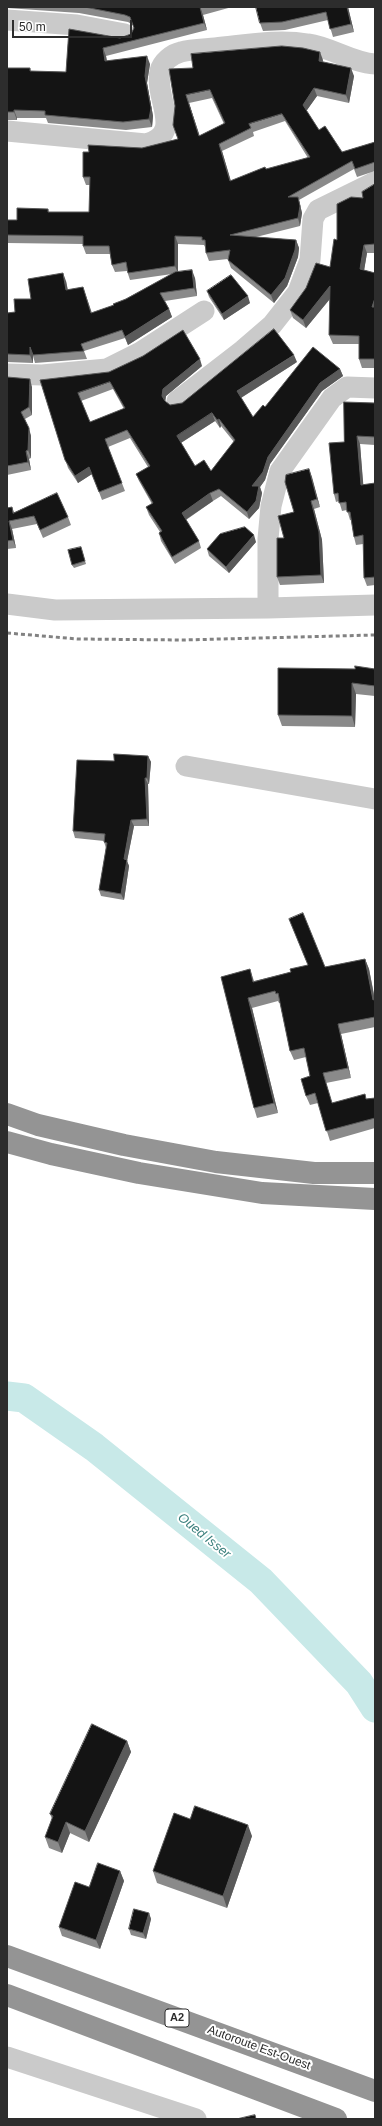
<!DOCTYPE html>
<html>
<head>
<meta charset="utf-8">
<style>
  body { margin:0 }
  #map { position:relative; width:382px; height:2126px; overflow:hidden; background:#fff; font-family:Helvetica,sans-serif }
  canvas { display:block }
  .frame { position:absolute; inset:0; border:8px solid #2d2d2d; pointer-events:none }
  .scale { position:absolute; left:12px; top:20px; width:120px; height:18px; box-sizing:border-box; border:2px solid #2d2d2d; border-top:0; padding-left:5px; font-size:12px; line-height:14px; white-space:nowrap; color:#2d2d2d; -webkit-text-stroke:3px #fff; paint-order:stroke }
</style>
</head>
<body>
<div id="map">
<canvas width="382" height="2126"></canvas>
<div class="frame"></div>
<div class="scale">50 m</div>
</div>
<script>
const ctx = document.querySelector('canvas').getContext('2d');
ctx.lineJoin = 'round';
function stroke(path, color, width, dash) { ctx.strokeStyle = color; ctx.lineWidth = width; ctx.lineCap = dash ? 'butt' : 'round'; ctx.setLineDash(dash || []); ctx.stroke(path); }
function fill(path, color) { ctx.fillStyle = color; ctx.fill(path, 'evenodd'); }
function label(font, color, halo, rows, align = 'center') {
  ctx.font = font + ' Helvetica,sans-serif'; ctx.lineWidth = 4; ctx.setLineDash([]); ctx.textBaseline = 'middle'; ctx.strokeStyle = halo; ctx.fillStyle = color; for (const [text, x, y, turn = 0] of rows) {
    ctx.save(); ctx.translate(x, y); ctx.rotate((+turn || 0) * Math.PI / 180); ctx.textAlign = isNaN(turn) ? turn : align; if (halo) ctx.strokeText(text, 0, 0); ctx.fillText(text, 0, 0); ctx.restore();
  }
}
stroke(new Path2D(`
  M7,1396L24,1398L94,1447L261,1581L359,1683L375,1708`), '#c8e9e8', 29);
stroke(new Path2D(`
  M7,20L77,25L125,34
  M7,131L146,144C185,133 154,100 160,71C162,62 172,54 181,52C191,49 204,49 215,48C246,45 277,39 308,44C331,47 352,63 375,64
  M7,374L42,375L107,369L139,353L204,311
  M177,401L243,350L272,325L298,292L310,260L313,219L318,210L375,182
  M7,604L55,610L268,608L375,605
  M268,608V539L271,506L280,471L332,398L347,387L375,388
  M186,766L375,799
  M7,2057L196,2119`), '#cacaca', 21);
stroke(new Path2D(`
  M7,1114L38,1125L124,1145L216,1162L314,1173H375
  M7,1142L51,1154L139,1173L262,1193L375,1199
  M7,1956L375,2091
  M7,1995L336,2119`), '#949494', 22);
stroke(new Path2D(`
  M7,633L78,639L183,640L375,635`), '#828282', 3, [4, 3]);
fill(new Path2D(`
  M7,7H232L203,15L207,30L106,56L107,61L150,64L147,83L153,116L152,127L126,130L48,123L46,118H17V120H7V68H30L31,71L66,72L69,29L120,38L131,34L134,28L133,25L128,22L79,13L7,8Z
  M348,7L354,32L333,37L328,20L285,30L263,31L260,23Z
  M323,60L322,62L354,76L349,103L317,96L306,111L319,130L342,152L375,142V171L357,177L354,169L299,200L302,213L300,226L256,237L296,240L299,248L298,257L287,286L274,303L231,268L228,260V259L209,261L206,253V247H205L204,245L178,244V272L195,278L197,296L165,301L169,309L172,317L128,345L125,338L84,351L87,359L35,363L33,356V363L7,362V313L15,312L31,299L66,281L68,290L83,287L92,313L114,305L172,274L130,280L127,271L115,272L112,265L110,254H86L83,246V244L7,243V220H17L48,209L49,212H89L90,185H86L83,177L142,148L178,139L173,125L193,68ZM212,98L224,124L199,136L189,103ZM285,121L308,158L231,181L222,151L254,136L253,132Z
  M375,184V253H367L364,270L375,273V368H362L359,359V344H333L329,335L330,299L306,328L293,318L290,310L330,267L337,240L363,198Z
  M207,291L250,303L224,320L209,297Z
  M297,362L241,398L253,417L265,407L340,369L343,376L322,391L270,464L265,480L260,487L262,493L259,508L249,519L221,496L213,501L186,520L199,541L201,548L175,564L161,541L159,533L160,532L149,515L146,507L152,504L139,481L136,474L148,467L130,438L108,447L125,491L102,500L92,474L78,483L68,468L40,380L202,366L166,396L165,401L170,405L182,403ZM113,389L124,409L90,422L81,401ZM215,421L220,428L221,426L234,442L211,471L195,466L181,443Z
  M7,377L32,387V415L25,419L31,436V458L29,459L31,470L7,475Z
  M375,403V445L360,444L363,485L375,483V585L367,586L364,578L363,544L356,545L354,537L351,520H350L347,510L342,511L339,501L336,502L334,494L344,442Z
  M309,469L320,507L314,509L322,540L324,583L280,585L277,577L284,538Z
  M12,507L14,512L68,517L71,525L43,538L37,524L12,529L16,548L7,549V508Z
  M256,542L229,573L209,556L207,549Z
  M82,550L86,564L74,568L72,565Z
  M355,669H375V696L356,694L355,727L282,726L278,715Z
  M148,756L151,762L149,784H148L149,826H134L127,861L129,866L124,900L101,896L99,890L106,848L104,842V841L75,838L73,831L114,761Z
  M289,919L325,967L365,959L369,969L375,999V1027L341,1034L351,1078L326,1083L332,1103L375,1098V1128L330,1141L318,1103L310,1105L306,1096L310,1076L306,1057L294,1060L290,1051L280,1003H279L278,1001L252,1008L278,1113L257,1118L254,1108L221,977L250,969L254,981L291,972L308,965Z
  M127,1741L131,1752L89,1842L70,1833L62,1853L49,1848L45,1837L52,1819L50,1814Z
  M190,1819L252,1836L227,1908L157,1883L153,1871Z
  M120,1871L124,1881L100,1949L62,1936L59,1927Z
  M149,1913L151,1919L146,1939L131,1935L129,1929Z`), '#8a8a8a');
fill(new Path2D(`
  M200,7L203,15L207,30L204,23Z
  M347,7H348L354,32L351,24Z
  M103,48L106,56L108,69L105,61Z
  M320,52L323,60L321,69L319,61Z
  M147,56L150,64L147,83L153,116L152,127L149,119L145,76Z
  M351,68L354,76L349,103L346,95Z
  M314,88L317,96L305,113L303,105Z
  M186,95L189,103L202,143L199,136Z
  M14,110L17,118V120L14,112Z
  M219,144L222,151L233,189L230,181Z
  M298,197L302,213L300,226L298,218Z
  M175,236L178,244V273L175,266Z
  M296,240L299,248L298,257L287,286L274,303L271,295Z
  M364,245L367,253L363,277L360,269Z
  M192,270L195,278L197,296L194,288Z
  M63,273L66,281L69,298L66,290Z
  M330,286L333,295L306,328L303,320Z
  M248,296L250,303L224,320L222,314Z
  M375,298V315L372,307Z
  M169,309L172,317L128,345L125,337Z
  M30,347L33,355V363L30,355Z
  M294,355L297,362L239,399L237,391Z
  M200,359L202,366L166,396L165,403L162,396L163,389Z
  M340,369L343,376L322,391L270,464L265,480L260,487L262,493L259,508L249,519L247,512L252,486L268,457L320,383Z
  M30,379L32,387V415L29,407Z
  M212,413L215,421L179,444L177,436Z
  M219,419L221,426L220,428L217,420Z
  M29,428L31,436V458L28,450Z
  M357,436L360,444L364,493L361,485Z
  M26,451L29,459L31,470L28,462Z
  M89,467L92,474L78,483L75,476Z
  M309,469L312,477L320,507L317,499Z
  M210,493L213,501L185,520L182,513Z
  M311,501L314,509L322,540L324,583L321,575Z
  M9,521L12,529L16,548L13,540Z
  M254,535L256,542L229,573L226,567Z
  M352,683L356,694L355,727L352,716Z
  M148,756L151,762L149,784L147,778Z
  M145,778L148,784L149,826L147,819Z
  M131,820L134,826L127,861L129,866L124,900L121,894L124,859Z
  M365,959L369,969L375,1001L373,1000Z
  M248,998L252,1008L278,1113L274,1103Z
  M338,1024L341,1034L351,1078L348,1068Z
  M127,1741L131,1752L89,1842L85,1831Z
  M66,1822L70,1833L62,1853L58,1842Z
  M248,1825L252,1836L227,1908L223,1896Z
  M120,1871L124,1881L100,1949L96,1940Z
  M149,1913L151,1919L146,1939L143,1933Z`), '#5a5a5a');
const building = new Path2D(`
  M85,7H200L204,23L103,48L105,61L147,56L145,76L151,108L149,119L123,122L45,115V111L14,110V112H7V68H30V71L66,72L69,29L120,38L131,34L134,28L130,17L125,15Z
  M256,7H347L351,24L330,29L326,12L282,22L260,23Z
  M282,46L303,48L320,52L319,61L351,68L346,95L314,88L303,105L319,130L325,126L342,152L375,142V162L355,169L352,161L288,197H298L300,206L298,218L230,235L296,240L295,250L285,278L271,295L228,260L230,250L206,253L205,240H202V237L175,236V266L128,273L126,262L112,265L109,246H83V236L7,235V220H17V208L48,209V212H89L90,177H83V152H89L88,145L142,148L178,139L173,125L175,106L169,69L193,68L191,54ZM210,90L225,123L199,136L186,95ZM282,114L310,157L266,169L265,167L230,181L219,144L251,128L249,124Z
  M375,184V244L364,245L360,269L375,273V298L372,307H375V359H359V336L329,335L330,286L303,320L290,310L306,288L316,263L330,267L334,239L337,240V204L351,197L363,198L362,192Z
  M192,270L194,288L160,293L169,309L125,337L122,330L81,344L84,351L33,355L30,347V355L7,354V313L15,312L14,299H31L28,279L63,273L66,290L83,287L91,313L114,305L113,304L126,299L175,272Z
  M231,275L248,296L222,314L207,291Z
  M274,329L294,355L237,391L253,417L263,405L265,407L313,347L340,369L320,383L268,457L263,472L252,486H259L256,501L247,512L219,489L210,493L182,513L199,541L172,557L159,533L162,531L146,507L153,503L136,474L150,466L127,430L105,439L122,483L99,492L89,467L75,476L65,460L40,380L109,372L143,356L183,330L200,359L163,389L162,396L165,401L170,405L182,403ZM110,382L125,408L90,422L78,393ZM212,413L217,420L219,419L235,440L211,471L204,460L195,466L177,436Z
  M7,377L30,379L29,407L21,412L29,428L28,450L26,451L28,462L7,466Z
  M344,402L375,403V437L357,436L361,485L375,483V577L364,578L363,535L354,537L350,512H347L346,502L339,503L338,493L334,494L329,443L344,442Z
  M309,469L317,499L311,501L319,532L321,575L277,577V538H284L278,516L294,512L285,482L286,475Z
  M57,493L68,517L40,530L34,516L9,521L13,540L7,541V508L12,507L13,513Z
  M245,527L254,535L226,567L207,549L220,534Z
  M81,547L85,561L72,565L68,550Z
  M355,666L375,669V686L352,683V716L278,715V668L355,669Z
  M114,754L148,756L147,778H145L147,819L131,820L124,859L127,860L121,894L99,890L107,843L104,842L105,834L73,831L77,760L114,761Z
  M303,913L325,967L365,959L373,1000L375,999V1017L338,1024L348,1068L323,1073L332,1103L365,1094L366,1099L375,1098V1118L326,1131L315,1093L306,1096L301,1079L310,1076L304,1048L290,1051L278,993L276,994L275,991L248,998L274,1103L254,1108L221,977L250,969L253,982L291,972L290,969L308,965L289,919Z
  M92,1724L127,1741L85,1831L66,1822L58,1842L45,1837L53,1816L50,1814Z
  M195,1806L248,1825L223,1896L153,1871L174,1813L190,1819Z
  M98,1863L120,1871L96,1940L59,1927L75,1882L89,1887Z
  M134,1909L149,1913L143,1933L129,1929Z
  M255,2115L256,2119H237Z`);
fill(building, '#141414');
stroke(building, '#5a5a5a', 1);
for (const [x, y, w] of [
  [177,2018,24]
]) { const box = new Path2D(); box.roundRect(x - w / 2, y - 9, w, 18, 3); ctx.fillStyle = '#fff'; ctx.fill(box); stroke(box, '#2d2d2d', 1); }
label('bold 11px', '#2d2d2d', null, [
  ["A2",177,2018]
]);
label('12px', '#2d2d2d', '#fff', [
  ["Autoroute Est-Ouest",259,2048,20]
]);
label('italic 13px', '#3a7f7c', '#fff', [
  ["Oued Isser",204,1536,39]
]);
</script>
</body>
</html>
